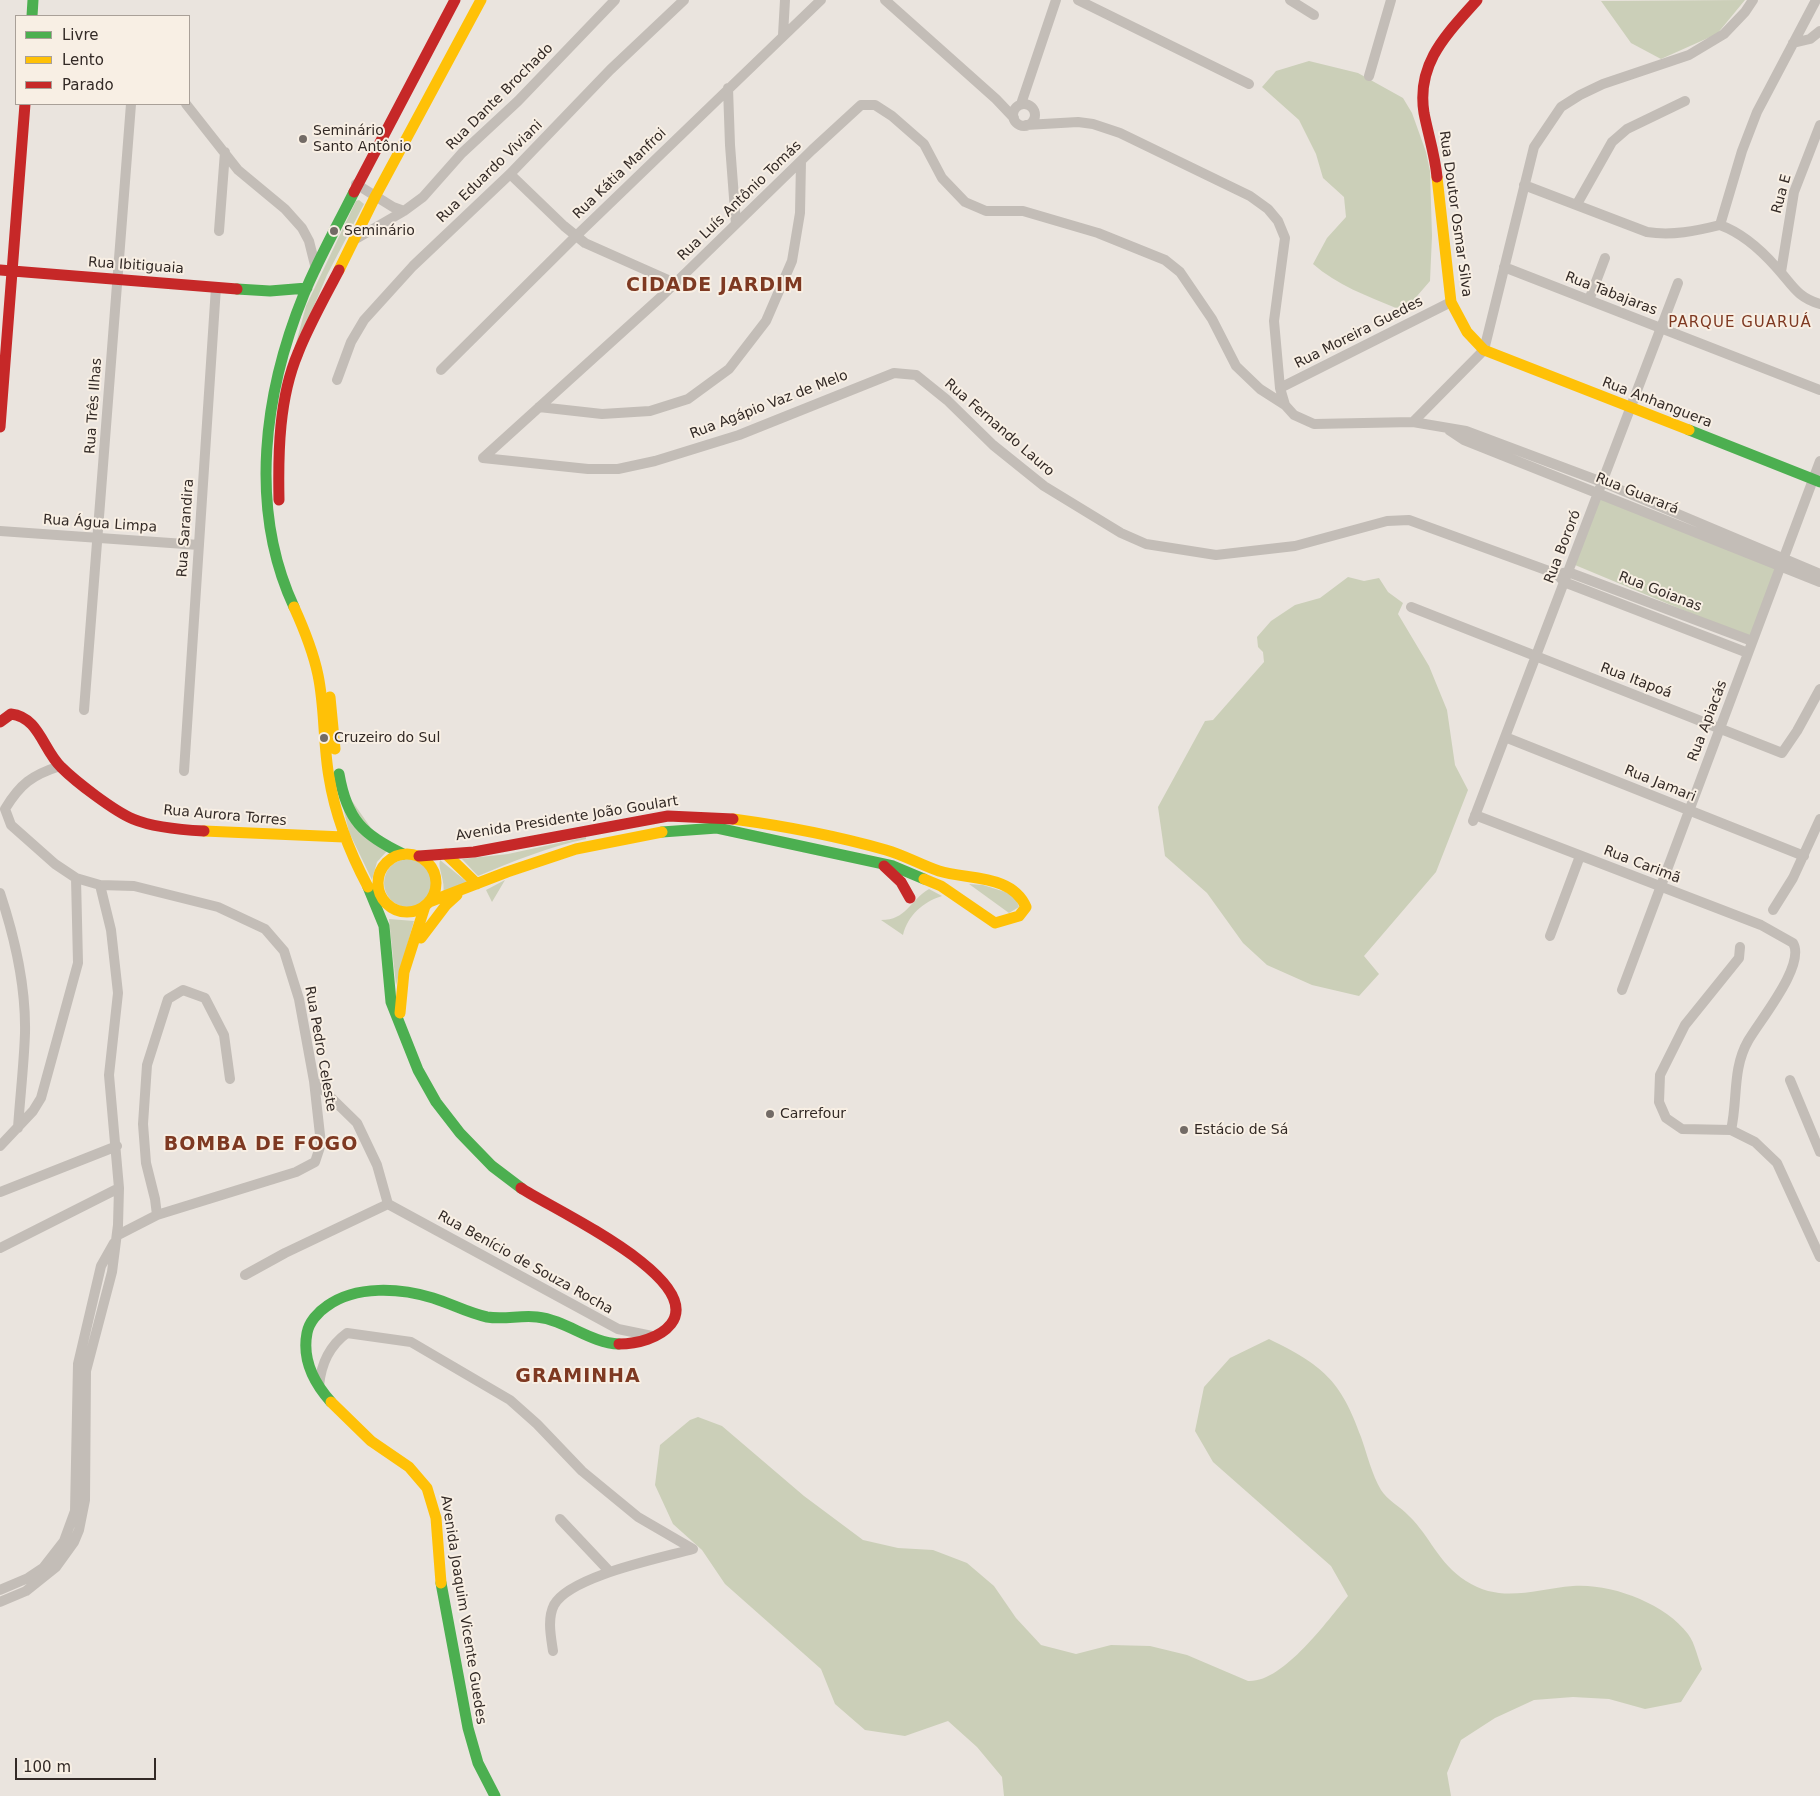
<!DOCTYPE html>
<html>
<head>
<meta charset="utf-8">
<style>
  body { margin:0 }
  #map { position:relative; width:1820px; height:1796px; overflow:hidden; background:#eae4de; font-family:"DejaVu Sans",sans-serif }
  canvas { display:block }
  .legend { position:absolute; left:15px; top:15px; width:175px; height:90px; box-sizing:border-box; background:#f8efe4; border:1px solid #a9a098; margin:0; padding:6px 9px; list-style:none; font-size:15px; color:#332a26 }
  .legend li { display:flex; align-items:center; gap:10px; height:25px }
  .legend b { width:25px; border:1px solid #a9a098 }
  .scale { position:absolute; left:15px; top:1758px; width:141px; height:22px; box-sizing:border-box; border:2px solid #332a26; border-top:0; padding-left:6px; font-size:15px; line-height:18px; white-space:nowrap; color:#332a26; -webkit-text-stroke:4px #f8efe4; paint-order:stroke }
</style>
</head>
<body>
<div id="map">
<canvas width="1820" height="1796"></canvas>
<ul class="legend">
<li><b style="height:6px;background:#4caf50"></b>Livre</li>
<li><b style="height:6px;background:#ffc107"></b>Lento</li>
<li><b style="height:6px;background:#c62828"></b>Parado</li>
</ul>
<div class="scale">100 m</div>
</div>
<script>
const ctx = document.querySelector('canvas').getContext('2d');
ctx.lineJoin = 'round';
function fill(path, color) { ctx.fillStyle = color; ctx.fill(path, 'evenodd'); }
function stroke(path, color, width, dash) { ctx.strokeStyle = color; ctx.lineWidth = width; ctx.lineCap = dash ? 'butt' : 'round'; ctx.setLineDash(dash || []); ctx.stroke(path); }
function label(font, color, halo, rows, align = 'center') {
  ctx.font = font + ' "DejaVu Sans",sans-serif'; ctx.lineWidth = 4; ctx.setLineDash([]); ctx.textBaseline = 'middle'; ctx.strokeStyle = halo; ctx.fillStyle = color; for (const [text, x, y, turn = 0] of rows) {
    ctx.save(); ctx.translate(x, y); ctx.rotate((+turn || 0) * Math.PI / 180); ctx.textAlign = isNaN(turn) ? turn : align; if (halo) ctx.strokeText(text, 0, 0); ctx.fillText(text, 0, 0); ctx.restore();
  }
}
fill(new Path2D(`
  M1745,0L1717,34L1661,59L1631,43L1601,1Z
  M1309,61L1358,73L1403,98L1412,113L1426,152L1430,171L1432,236L1430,281L1411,303L1396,308C1367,296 1337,285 1313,264L1327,238L1346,217L1344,197L1323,178L1316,154L1299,120L1262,87L1276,71Z
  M359,200L364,204L327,275L292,358L306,306L356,201Z
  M1598,495L1778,569L1750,638L1575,565Z
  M1348,577L1364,581L1379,578L1388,592L1403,603L1398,614L1429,666L1447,710L1455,765L1468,790L1436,872L1364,956L1379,974L1359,996L1312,985L1267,965L1243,943L1207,893L1165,856L1158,807L1205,721L1213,720L1264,662L1263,652L1258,647L1257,637L1271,621L1295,605L1320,598Z
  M336,778L387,851L377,862L372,880L349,832Z
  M586,837V839C548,847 514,861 478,876L462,859L508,854Z
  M384 883a24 24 0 1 1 48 0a24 24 0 1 1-48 0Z
  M440,860L467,882L443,894C446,881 437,868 440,860Z
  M505,880L492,902L486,890Z
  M969,884L983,885L1015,895L1019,907L1009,913Z
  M929,889L942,896C923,902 908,915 903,935L881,920C907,920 909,901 929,889Z
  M389,919L414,921L396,985Z
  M1269,1339C1322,1365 1341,1380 1361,1437C1367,1454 1372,1475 1381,1490C1387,1500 1401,1507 1409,1516C1430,1536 1438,1563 1466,1581C1502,1604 1534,1589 1573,1586C1610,1583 1665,1603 1688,1634C1695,1643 1698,1659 1702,1669L1681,1702L1645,1709L1609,1699L1573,1697L1534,1700L1495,1718L1461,1740L1447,1773L1451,1796H1004L1002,1777L977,1747L948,1721L905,1736L865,1730L835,1704L821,1669L725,1584L702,1550L673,1524L655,1485L660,1445L690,1420L698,1417L722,1426L804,1496L863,1540L898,1548L933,1550L967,1563L994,1586L1016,1618L1041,1645L1076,1654L1111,1645L1150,1646L1187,1655L1248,1681C1283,1683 1327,1621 1348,1596L1331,1566L1213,1462L1195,1431L1204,1387L1230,1358Z`), '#cbcfb8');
stroke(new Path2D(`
  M885,0L996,99L1014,118
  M1078,0L1249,84
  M1290,0L1314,15
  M783,35L785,0
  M1793,43L1810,39L1820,31
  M1369,76L1391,0
  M728,88L730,145L736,224
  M186,104L238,170L285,209L302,228L309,241L316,269
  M1021,104L1056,0
  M1013 115a11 11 0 1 1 22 0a11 11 0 1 1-22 0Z
  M1026,125L1078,122L1093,124L1120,133L1250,196L1268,209L1278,221L1285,238L1274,321L1280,388L1285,405L1294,415L1314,424L1413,422L1466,431L1602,482L1820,574
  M510,174L564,226L585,243L675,283
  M356,184L393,207L404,211
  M1524,185L1647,232C1672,236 1696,231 1720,225
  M1577,204L1612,142L1627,129L1685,101
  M1720,225L1742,151L1757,112L1816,0
  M1720,225C1742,233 1761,250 1776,267C1792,284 1796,297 1820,304
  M219,231L225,152
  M354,240L404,211L423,197L462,153L518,101L615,0
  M1504,267L1820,390
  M1781,272L1794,192L1820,125
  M1589,300L1605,258
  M441,370L576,236L821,0
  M337,380L351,342L364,320L413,266L510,174L610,70L684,0
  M1280,388L1451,302
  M539,407L602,414L650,411L688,399L729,369L766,321L792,261L800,213L801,161
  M1413,422L1484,350L1534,147L1561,107L1580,95L1603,84L1689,55L1724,34L1745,12L1753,0
  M1449,430L1464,440L1820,582
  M483,458L588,469H618L655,461L739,435L894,373L916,375L947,400L993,445L1044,486L1121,533L1146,544L1216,555L1295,546L1387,521L1409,520L1557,574L1564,582L1748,653
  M483,458L662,296L812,150L861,105H875L892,116L924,144L942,178L965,202L986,211H1023L1098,233L1165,260L1180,272L1212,319L1236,366L1260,389L1285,405
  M0,531L199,545
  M1563,573L1568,572L1752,641
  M1411,607L1782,753L1797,731L1820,689
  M84,710L131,104
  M1505,737L1804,856
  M60,766C32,775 20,784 5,809L11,825L55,864L76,878L100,885L134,886L218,907L265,929L284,951L299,999L314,1081L321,1144L315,1162L296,1172L157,1215L118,1235
  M184,771L216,287
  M1475,815L1761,925L1793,943C1806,965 1760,1020 1748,1041C1732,1069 1738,1100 1731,1130
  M1473,821L1678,283
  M0,893C15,938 26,985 25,1033C24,1064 20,1097 18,1128
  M1773,910L1793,878L1820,819
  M1550,936L1580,856
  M1740,947L1739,958L1685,1025L1660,1075L1659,1102L1666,1118L1682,1129L1731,1130L1755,1142L1777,1163L1820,1257
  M1622,990L1820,461
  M1790,1080L1820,1152
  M314,1081L357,1123L377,1165L388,1204
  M0,1146L33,1111L41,1098L78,963L76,878
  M0,1192L117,1146
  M388,1204L618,1329L652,1336
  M157,1215L155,1199L146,1163L143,1124L147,1065L168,999L183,990L205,998L224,1035L230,1079
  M0,1248L119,1188
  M245,1275L285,1253L388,1204
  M319,1386C321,1364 329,1346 347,1333L411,1342L510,1400L537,1424L582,1471L638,1517L693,1549
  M560,1519L609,1571
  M0,1590L28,1578L43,1568L64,1541L75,1511L78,1364L101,1266L114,1243
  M0,1602L26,1591L56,1567L74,1542L79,1530L85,1500L86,1371L112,1272L118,1225L119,1188L109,1075L118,993L111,930L100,885
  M553,1651C551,1637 547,1619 554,1605C570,1576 661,1558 693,1549`), '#c3bdb7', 10);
stroke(new Path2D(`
  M32,16L33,0
  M237,289L270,291L307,288
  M1689,430L1820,482
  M294,607C248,508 264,392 304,294C318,260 337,226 354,192
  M339,774C347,820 363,835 403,854
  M662,832L717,828L893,866L924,879
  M368,887L384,926L391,1002L418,1070L436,1102L460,1133L492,1166L521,1188
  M331,1402C314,1383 302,1359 307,1333C309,1322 318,1312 327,1306C356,1285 400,1288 433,1298C452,1304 468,1313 487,1317C504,1320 520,1315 537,1317C566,1320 590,1343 619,1344
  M441,1583L468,1728L478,1763L495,1796`), '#4caf50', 11);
stroke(new Path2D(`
  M1437,177L1451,302L1467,332L1484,350L1689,430
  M339,270L376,195L481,0
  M294,607C304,629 313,651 318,675C325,708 323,743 329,777C335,815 350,853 368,887
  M330,697L335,749
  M733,819C784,826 837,836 886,850C904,855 921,865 939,871C968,880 1012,874 1026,907L1019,916L995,923L941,886L924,879
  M204,831L344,837
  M378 883a29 29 0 1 1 58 0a29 29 0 1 1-58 0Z
  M446,854L477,884
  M429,902L507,872L576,849L662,832
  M421,938L446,905L457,895
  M400,1013L404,972L425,906
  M331,1402L371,1441L409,1467L427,1488L436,1518L441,1583`), '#ffc107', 11);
stroke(new Path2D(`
  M1437,177C1435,155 1428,134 1424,113C1416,63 1447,34 1477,0
  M354,192L455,0
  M0,270L237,289
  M0,427L25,104
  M279,500C278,452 279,398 298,353C309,325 325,297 339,270
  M0,722L11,714C39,717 43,750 61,767C76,782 114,811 133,819C152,827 184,830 204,831
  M419,856L474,852L668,816L733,819
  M884,866L901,882L910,898
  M521,1188C548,1207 706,1278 671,1324C660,1338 637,1344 619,1344`), '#c62828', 11);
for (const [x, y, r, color] of [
  [303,139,5,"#736b66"],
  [334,231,5,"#736b66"],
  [324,738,5,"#736b66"],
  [770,1114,5,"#736b66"],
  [1184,1130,5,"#736b66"]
]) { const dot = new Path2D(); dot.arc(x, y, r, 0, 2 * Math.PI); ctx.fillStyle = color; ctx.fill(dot); stroke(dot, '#f8efe4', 2); }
label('14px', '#332a26', '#f8efe4', [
  ["Rua Dante Brochado",500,97,-45],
  ["Rua Eduardo Viviani",490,172,-44],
  ["Rua Kátia Manfroi",620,174,-44],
  ["Rua E",1782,194,-75],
  ["Rua Luís Antônio Tomás",740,201,-44],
  ["Rua Doutor Osmar Silva",1455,214,82],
  ["Rua Ibitiguaia",136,266,4],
  ["Rua Tabajaras",1611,294,21],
  ["Rua Moreira Guedes",1359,333,-27],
  ["Rua Anhanguera",1657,403,21],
  ["Rua Agápio Vaz de Melo",769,405,-21],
  ["Rua Três Ilhas",94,406,-86],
  ["Rua Fernando Lauro",999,428,41],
  ["Rua Guarará",1637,494,22],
  ["Rua Água Limpa",100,524,4],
  ["Rua Sarandira",186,528,-86],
  ["Rua Bororó",1563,547,-69],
  ["Rua Goianas",1660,592,21],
  ["Rua Itapoá",1636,681,21],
  ["Rua Apiacás",1708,721,-69],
  ["Rua Jamari",1660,784,22],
  ["Rua Aurora Torres",225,816,5],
  ["Avenida Presidente João Goulart",567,819,-9],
  ["Rua Carimã",1642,865,21],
  ["Rua Pedro Celeste",320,1049,80],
  ["Rua Benício de Souza Rocha",525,1263,29],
  ["Avenida Joaquim Vicente Guedes",463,1610,81]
]);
label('14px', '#332a26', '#f8efe4', [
  ["Seminário",313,131],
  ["Santo Antônio",313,147],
  ["Seminário",344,231],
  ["Cruzeiro do Sul",334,738],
  ["Carrefour",780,1114],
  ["Estácio de Sá",1194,1130]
], 'left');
ctx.letterSpacing = '1px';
label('15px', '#7e3922', '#f8efe4', [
  ["PARQUE GUARUÁ",1740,323]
]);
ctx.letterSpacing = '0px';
ctx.letterSpacing = '1px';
label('bold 19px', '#7e3922', '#f8efe4', [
  ["CIDADE JARDIM",715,286],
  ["BOMBA DE FOGO",261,1145],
  ["GRAMINHA",578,1377]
]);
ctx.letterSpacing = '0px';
</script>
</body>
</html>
